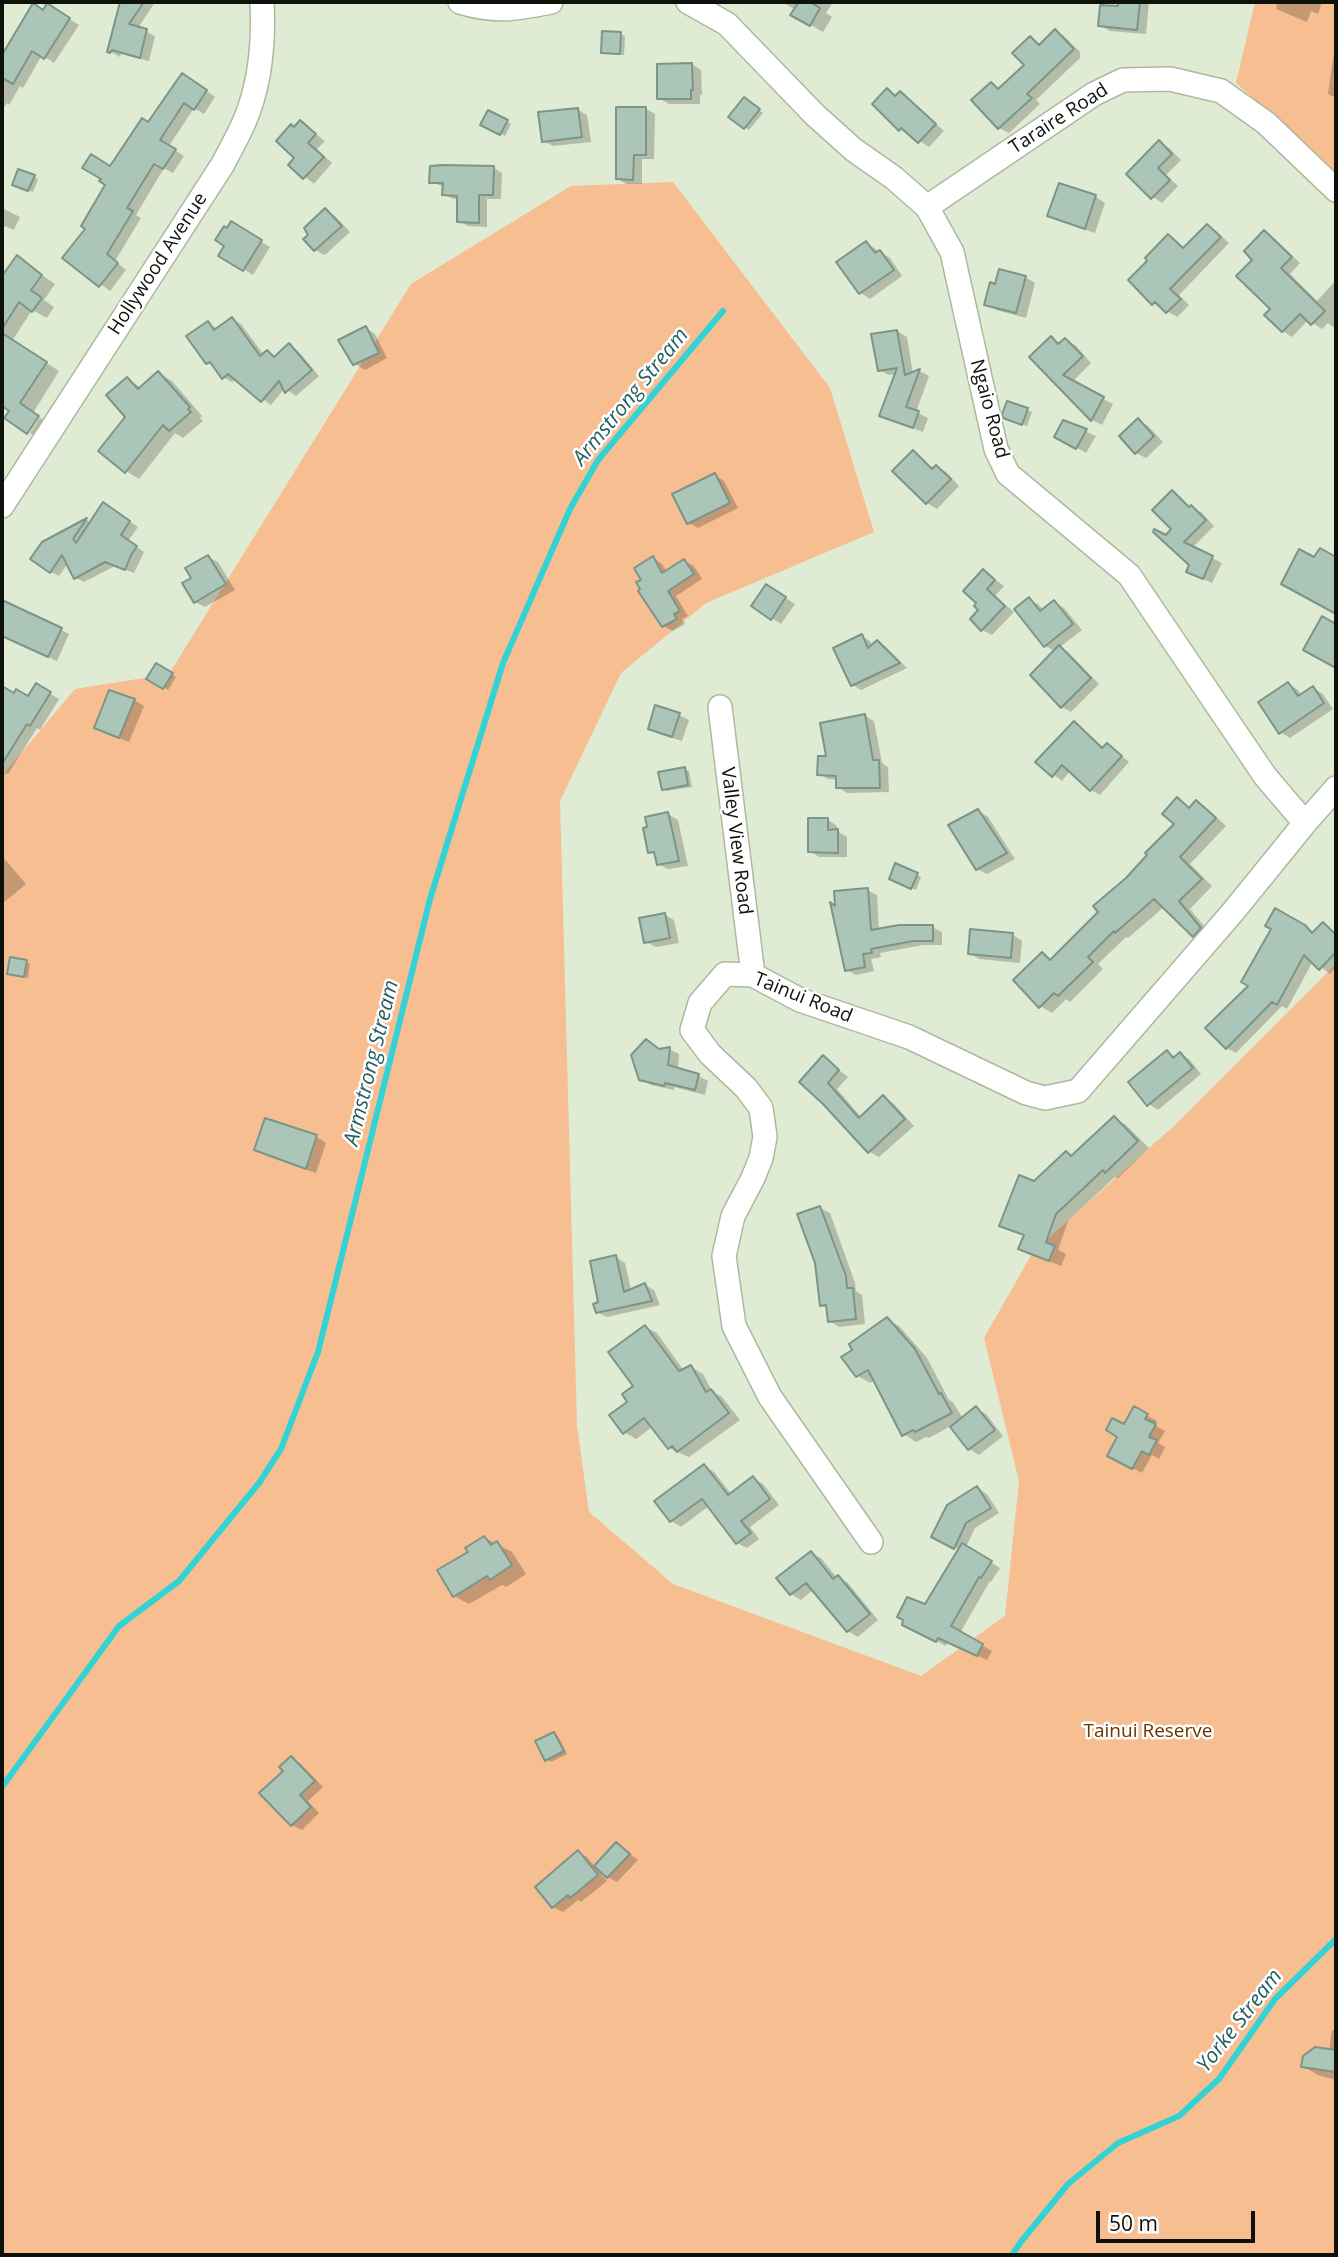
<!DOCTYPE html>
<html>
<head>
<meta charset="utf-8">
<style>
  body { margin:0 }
  #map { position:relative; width:1338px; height:2257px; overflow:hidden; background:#dfebd2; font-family:"Open Sans",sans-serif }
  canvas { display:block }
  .frame { position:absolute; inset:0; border:4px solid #0e120a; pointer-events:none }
  .scale { position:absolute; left:1096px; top:2211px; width:159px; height:32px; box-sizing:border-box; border:4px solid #0e120a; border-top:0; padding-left:9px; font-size:21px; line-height:24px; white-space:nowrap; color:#0e120a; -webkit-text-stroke:5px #fff; paint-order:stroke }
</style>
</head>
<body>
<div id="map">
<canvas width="1338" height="2257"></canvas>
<div class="frame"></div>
<div class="scale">50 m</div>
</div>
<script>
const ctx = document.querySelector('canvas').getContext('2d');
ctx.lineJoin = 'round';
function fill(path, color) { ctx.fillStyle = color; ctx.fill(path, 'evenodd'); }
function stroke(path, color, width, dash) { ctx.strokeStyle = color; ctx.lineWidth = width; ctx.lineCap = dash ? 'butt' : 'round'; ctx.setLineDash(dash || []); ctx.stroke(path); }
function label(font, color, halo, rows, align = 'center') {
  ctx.font = font + ' "Open Sans",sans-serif'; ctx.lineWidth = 5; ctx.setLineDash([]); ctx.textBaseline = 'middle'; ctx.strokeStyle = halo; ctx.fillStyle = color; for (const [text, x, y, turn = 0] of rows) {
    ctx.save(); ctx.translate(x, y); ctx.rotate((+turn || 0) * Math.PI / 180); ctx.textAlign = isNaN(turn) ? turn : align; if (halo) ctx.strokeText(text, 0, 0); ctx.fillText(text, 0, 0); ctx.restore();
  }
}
fill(new Path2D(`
  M1255,2H1336V173L1236,83Z
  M673,182L830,388L874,532L706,603L621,673L560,801L577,1426L589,1512L673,1584L921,1676L1005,1616L1019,1481L984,1338L1033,1252L1175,1125L1336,964V2255H2V776L75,689L169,674L411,284L571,186Z`), '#f6be91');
fill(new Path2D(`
  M124,2H155L138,28L155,36L149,61L121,54L120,57L109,51Z
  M782,2H833L826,13L832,17L823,32L793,15L796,10Z
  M1120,2H1149L1146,34L1110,31L1100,25L1119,8Z
  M1274,2H1322L1318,14L1311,11L1307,22L1276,9L1277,4Z
  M57,11L79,25L54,63L42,55L23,88L20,86L9,105L7,103L4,107L2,105V50L6,52L44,12Z
  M1056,31L1065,37L1080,52V58L1036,100L1040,104L1009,133L999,128L991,84L1000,89L1026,66L1030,39L1041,45Z
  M620,34L625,36L624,55L607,54L603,52Z
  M1335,45H1336V98L1328,94Z
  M692,64L701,70L702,95H700V104H669L659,98Z
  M191,80L215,97L204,114L194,108L169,146L184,156L173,173L164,168L136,215L141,218L115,261L126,270L110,291L65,258L88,228L108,185L111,168Z
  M887,90L898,96L900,94L909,99L944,131L929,147L900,129Z
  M748,102L763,113L749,130L731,117Z
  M646,109L655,114L654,159H642V184H626L617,178Z
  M578,110L587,115L591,142L553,146L543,141Z
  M489,112L511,124L505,136L483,124Z
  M300,122L325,141L317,149L332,163L314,184L290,165L297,158L295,128Z
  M1159,143L1169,148L1181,160L1166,175L1178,186L1162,203L1153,197Z
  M494,168L502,173L501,199H487V227L468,226L459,221V199H453L444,194V187L431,182Z
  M34,176L38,179L33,192L18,187Z
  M1060,185L1096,197L1105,203L1095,233L1059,221L1049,216Z
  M2,208L20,217L14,230L2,225Z
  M325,210L335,216L350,232L325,255L315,250Z
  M231,224L270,247L253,275L221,255L227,245L228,230Z
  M1208,226L1217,232L1229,243L1179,295L1189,305L1177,317L1153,303L1149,262L1169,236L1186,249Z
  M1265,232L1274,238L1300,263L1290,274L1317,301L1336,280V329L1328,323L1322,329L1308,320L1292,337L1283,331L1255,260Z
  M866,243L890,258L902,276L870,299L861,293L839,262Z
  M17,258L55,284L44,300L54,307L47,318L32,310L12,341L59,371L33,413L11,410L2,404V279Z
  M1025,277L1035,283L1026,318L996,310L986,304L996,286Z
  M232,319L241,324L264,355L267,352L276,357L289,346L298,351L319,376L296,396L285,388L271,405L237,379L232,382L223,377L215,367L208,363V323L218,329Z
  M366,328L375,334L387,358L365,370L355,364Z
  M897,331L907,337L913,374L920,371L929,376L916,412L928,418L923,432L882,416L896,374L889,375L879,370Z
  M1051,338L1061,344L1065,340L1075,345L1091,363L1072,382L1113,404L1102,425L1092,420L1032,357Z
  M158,373L172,381L202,416L200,418L203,421L183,438L175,433L139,479L126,471L127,379L142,388Z
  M1008,403L1032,412L1027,426L1010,420Z
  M40,418L52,425L42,440L30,433Z
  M1138,421L1148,426L1163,442L1146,458L1136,453Z
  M1064,422L1096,436L1086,453L1056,436Z
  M913,452L934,469L936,467L946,472L959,486L937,509L927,503L894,471Z
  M715,475L724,481L738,508L698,528L689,523Z
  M1172,492L1181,498L1191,508L1201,512L1214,526L1192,548L1222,563L1212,583L1197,576L1191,565L1166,537L1174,529Z
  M111,509L138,527L128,541L144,552L134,573L115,566L84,582L76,578L68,563L59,576L51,572L43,543L87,520L91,523Z
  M208,557L218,562L235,590L205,607L195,602L194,579Z
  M653,558L662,564L667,572L684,561L694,566L702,579L676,596L688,616L682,619L685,624L673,631L663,626Z
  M984,571L1004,586L995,596L1014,612L992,635L982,630L981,610Z
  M776,592L795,604L781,624L772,618Z
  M1029,599L1039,605L1044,611L1054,602L1064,608L1082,630L1060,647L1068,652L1099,684L1071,712L1062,707L1055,651L1045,646Z
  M2,602L69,634L57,661L2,636Z
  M862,636L870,641L873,647L878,642L886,647L907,668L861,690L853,685Z
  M157,665L176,677L168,690L149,678Z
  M1289,684L1298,690L1302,695L1313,688L1323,694L1333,709L1290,738L1280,732Z
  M37,686L59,699L40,730L37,728L8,774L6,773L2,777V687L15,695L29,699Z
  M134,700L144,706L129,742L106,733Z
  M679,715L689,720L682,741L659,734L650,729Z
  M865,716L874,721L882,763L888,767L889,792L847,793L838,787V780L828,779L819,774L828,758Z
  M1074,723L1082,728L1104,748L1107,745L1129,762L1100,795L1091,790L1070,771L1062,781L1038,762Z
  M684,769L689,771L692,787L667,791L663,789Z
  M1177,800L1191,808L1197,802L1208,809L1226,826L1190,864L1212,886L1190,909L1211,935L1205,942L1194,936L1164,907L1128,938L1126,937L1098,964L1103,969L1070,1002L1066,999L1052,1013L1040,1006L1042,954L1053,960L1100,912L1176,824Z
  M978,811L988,817L1015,859L987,874L977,869Z
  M668,814L678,820L688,866L668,869L658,864L657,856L650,852L649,828Z
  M828,820L837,826V831L847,837V857H819L810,851Z
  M2,856L26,884L2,904Z
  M917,875L921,877L916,890L895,880Z
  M867,890L877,895L879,930L932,927L942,932V945H923L880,953L881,957L871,959L874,971L856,975L847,970Z
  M1275,911L1315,933L1323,924L1336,933V967L1330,974L1313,961L1287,1009L1282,1006L1236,1053L1227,1048L1273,928Z
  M665,915L674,920L679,943L656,947L646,942Z
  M1013,935L1022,941L1020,963L979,959L969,953Z
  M26,962L30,964L28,978L9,973Z
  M669,1049L679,1054L678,1069L698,1076L708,1081L705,1095L674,1087V1090L651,1085L641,1079L661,1051Z
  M1167,1052L1176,1057L1180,1054L1190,1060L1201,1074L1158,1110L1149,1104Z
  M823,1058L848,1077L837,1089L862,1118L883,1098L893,1103L914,1126L879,1157L870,1152L825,1102Z
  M1114,1118L1126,1125L1149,1148L1118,1178L1115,1177L1068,1221L1058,1250L1066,1254L1061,1266L1020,1249L1025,1236L1001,1226L1034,1183L1066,1153L1072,1156Z
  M266,1120L317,1137L326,1143L316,1173L265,1155L256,1150Z
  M820,1208L830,1213L855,1283L856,1291L862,1295L865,1324L839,1327L830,1321L828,1309L821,1305Z
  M616,1257L625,1263L631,1290L645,1285L654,1290L660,1305L607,1317L597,1312Z
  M888,1319L900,1327L927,1358L949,1400L953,1402L963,1419L976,1408L986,1414L1003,1436L979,1455L969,1449L951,1426L929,1438L926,1437L916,1442L904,1434L875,1380L870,1383L858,1376Z
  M645,1327L657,1333L684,1371L691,1367L703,1374L712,1391L722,1397L740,1420L689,1457L669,1448L652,1427L636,1439L624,1432L635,1387Z
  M1134,1409L1157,1421L1154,1425L1165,1431L1158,1443L1165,1447L1159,1459L1152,1455L1142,1473L1109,1456Z
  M704,1466L714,1472L732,1495L753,1478L763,1484L779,1505L750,1527L759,1539L747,1548L737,1543L709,1506L681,1527L671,1521L657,1502Z
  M977,1488L987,1494L999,1513L975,1528L966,1547L1000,1568L991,1582L990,1581L960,1633L992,1651L987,1660L948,1642L946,1646L913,1629L960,1550L934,1536Z
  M485,1538L512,1552L526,1574L506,1587L502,1585L469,1604L454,1596L470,1552Z
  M811,1553L821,1558L837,1578L838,1577L848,1583L878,1620L858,1637L848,1631L814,1589L801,1600L791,1594Z
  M554,1734L558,1736L567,1754L551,1762L547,1759Z
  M291,1758L301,1764L323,1787L308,1801L319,1813L302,1830L292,1825L285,1771Z
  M617,1844L638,1860L617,1882L600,1873L607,1881L581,1902L578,1900L563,1912L553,1907L578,1852L587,1857L595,1867Z
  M1332,2030L1336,2031V2080L1318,2075L1303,2066L1329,2050Z`), '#0003');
stroke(new Path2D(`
  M2,1787L119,1626L179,1581L259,1483L281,1449L318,1352L430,899L503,663L570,509L598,460L723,311
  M1012,2255L1020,2243L1068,2184L1118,2143L1179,2116L1219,2079L1275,1999L1336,1939`), '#33d2d5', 6);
const building = new Path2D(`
  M120,2H144L129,24L147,29L140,58L112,50L110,53L107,52Z
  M799,2H810L820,8L810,26L790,15Z
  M1118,2H1140L1137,30L1098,26L1100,5L1118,6Z
  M33,3L43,10L47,3L70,18L44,59L32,51L13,84L2,78V55Z
  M1055,29L1074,49L1027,94L1032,98L998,129L971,100L991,82L998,89L1024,65L1012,53L1030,36L1039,45Z
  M602,31L621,32L620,54L601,53Z
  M692,63L693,90H691V99H657V64Z
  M182,73L207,90L194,110L184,103L160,140L176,149L163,169L154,164L127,208L133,211L107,254L118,263L99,287L62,258L85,229L81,226L105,185L99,181L101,179L82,168L91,154L110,166L142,118L148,122Z
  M887,88L895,96L900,91L936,124L918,143L901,128L899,131L872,104Z
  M744,97L760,109L744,129L728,117Z
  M616,107H646V155H634L633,180L616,179Z
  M578,108L582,137L542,142L538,112Z
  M488,110L508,120L500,135L480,125Z
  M300,120L316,134L308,143L324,157L303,179L288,165L294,158L276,141L291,124L294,127Z
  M1159,140L1172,154L1158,168L1170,180L1151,199L1126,174Z
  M443,165L494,166L493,195H479V223L457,222V196L442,195L443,183H429L430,166Z
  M18,169L35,175L28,191L12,185Z
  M1059,183L1096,195L1085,229L1047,216Z
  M325,208L342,226L314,251L303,239L308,235L304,228Z
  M231,221L262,240L243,271L218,256L224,246L215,240L224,226L227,228Z
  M1207,224L1221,237L1170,289L1181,299L1166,313L1155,302L1152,305L1128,280L1147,261L1145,258L1168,234L1183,248Z
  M1264,230L1292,257L1281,268L1325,311L1311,325L1300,314L1282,332L1264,315L1270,309L1236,276L1252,260L1244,251Z
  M866,241L875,253L880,250L894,270L859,294L836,262Z
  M17,255L42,275L31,290L42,298L32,312L19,302L2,329V276Z
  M999,269L1026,276L1016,313L984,305L990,282L995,284Z
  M232,317L260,356L267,350L274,357L289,343L312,370L285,393L279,381L261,402L228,374L222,379L210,362L206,364L186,336L208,321L214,330Z
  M366,326L379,353L353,365L338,340Z
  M897,330L905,375L920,369L906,407L919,411L913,428L879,416L897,368L878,371L871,334Z
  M2,333L47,362L20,403L39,416L27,434L4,418L9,411L2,406Z
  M1051,336L1058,344L1065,338L1083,356L1063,375L1104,397L1091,421L1029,357Z
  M158,371L190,407L188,409L191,412L169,431L163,425L125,473L98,451L125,417L106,395L127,377L138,389Z
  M1007,401L1028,408L1022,425L1003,418L1002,414Z
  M1138,418L1154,436L1135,454L1119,436Z
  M1063,420L1087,429L1076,449L1054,437Z
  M913,450L932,469L936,465L951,479L926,504L892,471Z
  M715,473L730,503L687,524L672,494Z
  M1172,490L1189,507L1191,505L1206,520L1184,542L1213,556L1203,579L1186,572L1189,565L1153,532L1154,529L1166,535L1171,529L1152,510Z
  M103,502L130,521L121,535L137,546L131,555L125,570L105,562L74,579L62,555L50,573L30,559L42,542L87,518L73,539L76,543Z
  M1320,548L1336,557V614L1281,584L1299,549L1314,557Z
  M208,555L226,584L194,603L182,583L191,578L185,568Z
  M653,556L662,573L684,559L694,574L668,591L680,611L674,614L677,619L662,627L638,591L640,589L636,582L641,580L634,568Z
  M983,569L995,580L987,589L1005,606L981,631L970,619L978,610L974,606L976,603L963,591Z
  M766,584L786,597L771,620L751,606Z
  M1029,597L1040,611L1054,600L1073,624L1044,647L1014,609Z
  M2,600L62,628L48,657L2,636Z
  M1322,616L1336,624V668L1303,650Z
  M862,634L868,648L877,640L900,663L851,686L833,648Z
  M1059,645L1091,678L1061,708L1030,675Z
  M156,663L173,673L163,689L146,679Z
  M1288,682L1298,696L1313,686L1324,703L1279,734L1258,702Z
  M36,683L51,692L30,726L27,724L2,764V686L14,693L16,689L28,696Z
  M109,690L135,699L119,738L94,728Z
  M655,705L680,713L672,737L648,729Z
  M865,714L873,760H879L880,788H836V776L817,775L818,756H826L820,723Z
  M1074,721L1102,748L1107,743L1122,756L1090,791L1062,765L1052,777L1035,762Z
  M685,767L688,785L662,790L658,772Z
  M1177,797L1189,808L1196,800L1216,818L1180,857L1202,879L1179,901L1201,928L1193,937L1154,899L1115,933L1114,931L1088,957L1093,962L1058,996L1054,993L1039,1008L1013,980L1042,952L1050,960L1098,912L1093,906L1126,878L1147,855L1145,853L1174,824L1162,814Z
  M978,809L1007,853L976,870L948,825Z
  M668,812L679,861L657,865L654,852L648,853L643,828L647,827L645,817Z
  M808,818H828V830L838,829V853L808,852Z
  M895,863L918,873L911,889L889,879Z
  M868,888L871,930L899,925H933V941H913L871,949L872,953L863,954L865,967L845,971L830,902L835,906L834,891Z
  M1275,908L1305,925L1312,933L1323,922L1336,935V952L1319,970L1304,955L1277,1005L1272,1002L1226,1049L1205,1028L1248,986L1241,982L1271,929L1265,926Z
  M665,913L670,938L644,943L639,918Z
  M970,929L1013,933L1011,958L968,954Z
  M10,957L27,960L24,977L7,974Z
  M646,1039L659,1049L670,1047L668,1065L699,1074L695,1090L665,1083L664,1086L639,1080L631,1055Z
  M1167,1050L1173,1058L1180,1052L1193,1068L1147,1106L1128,1082Z
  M823,1055L839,1070L828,1083L859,1118L883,1095L905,1119L868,1153L823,1104L799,1082Z
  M1114,1116L1138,1141L1105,1173L1103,1170L1056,1214L1046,1242L1055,1246L1049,1261L1018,1249L1024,1235L999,1226L1019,1175L1034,1181L1066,1151L1071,1156Z
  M265,1118L317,1135L306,1169L254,1150Z
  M820,1206L846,1276L847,1288H853L856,1319L828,1322L826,1305L820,1306L815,1263L797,1214Z
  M616,1255L624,1292L645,1283L652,1301L596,1313L593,1304L598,1302L590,1261Z
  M887,1317L915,1349L939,1394L941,1393L952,1413L915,1432L913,1430L902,1436L868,1370L856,1377L841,1357L852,1350L849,1344Z
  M645,1325L679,1371L691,1365L706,1392L711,1389L729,1413L677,1452L672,1446L668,1449L644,1418L623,1434L609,1415L627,1402L622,1394L633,1386L608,1352Z
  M976,1406L995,1430L968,1450L950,1427Z
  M1134,1406L1148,1414L1145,1419L1156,1424L1149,1437L1157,1440L1149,1455L1142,1451L1132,1469L1107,1456L1117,1437L1106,1430L1112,1418L1124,1424Z
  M704,1464L728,1495L753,1476L770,1499L741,1521L751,1533L736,1544L702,1499L670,1522L654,1501Z
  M977,1486L991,1508L966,1523L954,1549L931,1537L947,1505Z
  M484,1536L491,1545L497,1541L512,1565L490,1580L487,1576L453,1597L437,1570L468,1552L465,1548Z
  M962,1543L992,1561L981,1578L979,1577L951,1626L983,1644L977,1656L938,1638L936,1642L902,1625L903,1620L897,1617L907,1597L925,1604Z
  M811,1551L833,1579L838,1575L870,1614L847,1632L806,1583L790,1595L776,1578Z
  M554,1732L564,1751L545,1761L535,1741Z
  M291,1756L315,1781L300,1795L311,1807L291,1826L259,1793L283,1771L279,1767Z
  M616,1842L630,1854L607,1878L594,1866Z
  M578,1850L598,1875L570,1898L568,1895L552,1908L535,1887Z
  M1315,2047L1336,2050V2072L1301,2067L1303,2056Z`);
fill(building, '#abc6b8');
stroke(building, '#7b9587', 2);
const minor = new Path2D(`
  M460,2C496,13 515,9 551,2
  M688,2L727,24L815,115L854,150L894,178L927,207L952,252L996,449L1008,474L1129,575L1265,776L1305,823
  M927,207L1094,94L1123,80L1170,79L1221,91L1266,123L1336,190
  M2,506L223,164C230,150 239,135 245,120C261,82 264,42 262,2
  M720,707L753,975
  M871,1542L770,1397L734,1326L724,1256L733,1216L753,1178L761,1158L765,1137L761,1108L746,1088L710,1054L692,1030L700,1003L725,974L753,975L800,1000L909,1037L1026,1093L1045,1098L1078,1091L1232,913L1305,823L1336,788`);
stroke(minor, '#adb8a1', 26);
stroke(minor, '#fff', 23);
label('19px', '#0e120a', '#fff', [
  ["Taraire Road",1059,119,-33],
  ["Hollywood Avenue",158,264,-57],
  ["Ngaio Road",989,409,75],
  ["Valley View Road",736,841,83],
  ["Tainui Road",803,998,22]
]);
label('19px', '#683700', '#fff', [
  ["Tainui Reserve",1148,1732]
]);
label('italic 21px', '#236061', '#fff', [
  ["Armstrong Stream",631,397,-51],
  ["Armstrong Stream",372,1063,-76],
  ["Yorke Stream",1240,2021,-52]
]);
</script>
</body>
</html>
